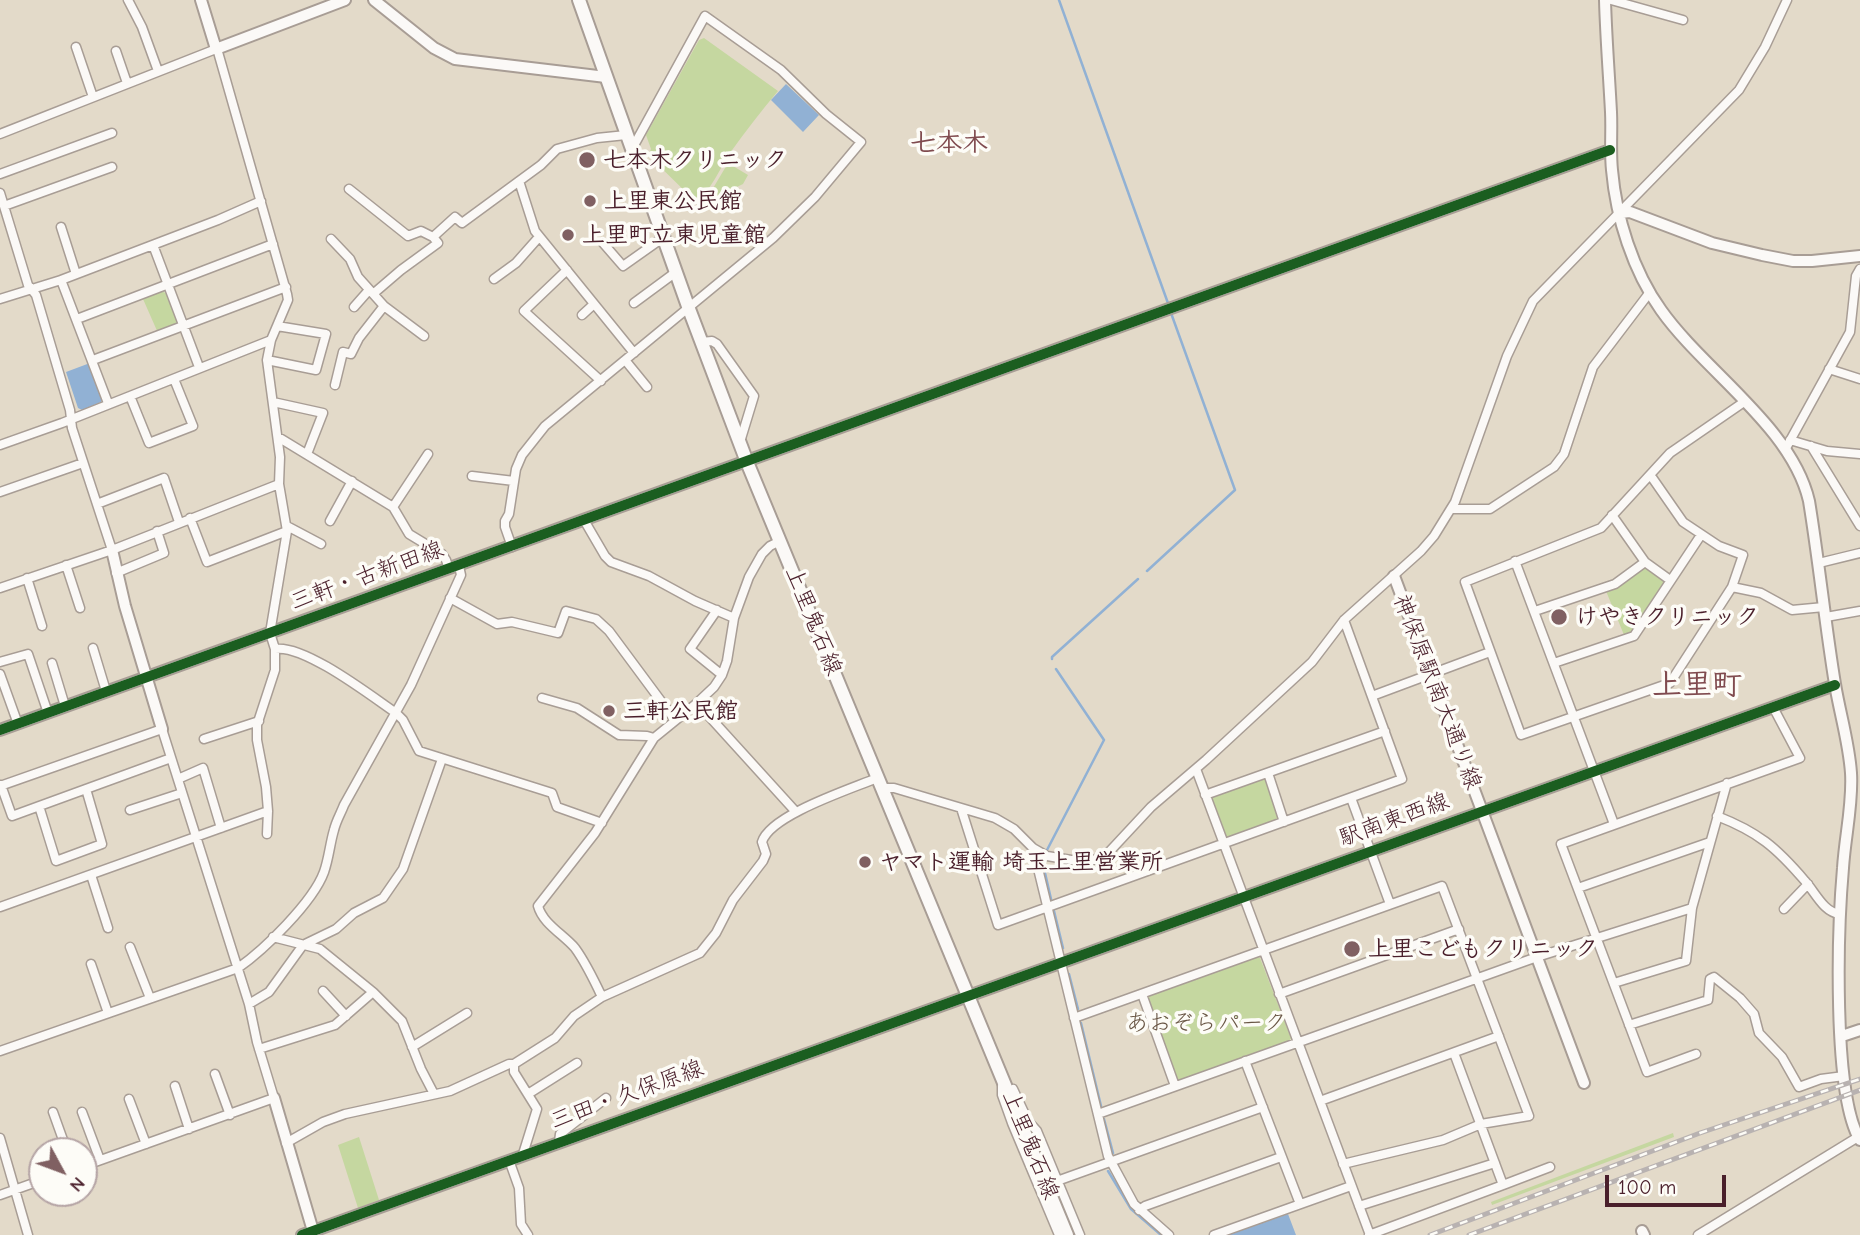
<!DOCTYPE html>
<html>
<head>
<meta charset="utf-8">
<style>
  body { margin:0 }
  #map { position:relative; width:1860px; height:1235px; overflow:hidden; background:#e3dac9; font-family:"Comic Neue",sans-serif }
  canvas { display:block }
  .north { position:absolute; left:28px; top:1137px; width:70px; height:70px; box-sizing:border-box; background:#fdfcf7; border:2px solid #b5a4a5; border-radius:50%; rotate:131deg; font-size:19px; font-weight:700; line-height:28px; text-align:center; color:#4a1f2b }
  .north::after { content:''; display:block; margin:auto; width:24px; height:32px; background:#806062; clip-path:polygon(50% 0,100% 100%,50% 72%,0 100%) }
  .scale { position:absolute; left:1605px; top:1175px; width:121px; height:32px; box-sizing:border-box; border:4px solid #4a1f2b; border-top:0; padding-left:9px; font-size:21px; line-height:24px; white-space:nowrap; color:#4a1f2b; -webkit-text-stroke:5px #fdfcf7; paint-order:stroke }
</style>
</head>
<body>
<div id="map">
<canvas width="1860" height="1235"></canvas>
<div class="north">N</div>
<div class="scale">100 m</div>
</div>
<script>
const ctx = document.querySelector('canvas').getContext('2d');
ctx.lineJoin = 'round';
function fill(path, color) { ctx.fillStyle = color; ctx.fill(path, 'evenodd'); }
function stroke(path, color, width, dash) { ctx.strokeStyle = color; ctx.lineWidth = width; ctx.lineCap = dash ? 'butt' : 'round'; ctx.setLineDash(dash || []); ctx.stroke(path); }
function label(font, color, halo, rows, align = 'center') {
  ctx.font = font + ' "Comic Neue","Klee One",sans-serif'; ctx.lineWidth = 7; ctx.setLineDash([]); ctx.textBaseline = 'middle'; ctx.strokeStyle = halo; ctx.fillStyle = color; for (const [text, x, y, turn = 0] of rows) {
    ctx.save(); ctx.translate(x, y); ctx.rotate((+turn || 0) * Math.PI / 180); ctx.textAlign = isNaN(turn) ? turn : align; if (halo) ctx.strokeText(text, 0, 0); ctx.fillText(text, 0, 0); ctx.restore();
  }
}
fill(new Path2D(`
  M704,38L778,91C761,111 745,132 730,153C719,170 712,189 696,202L648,155L651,149L646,135L699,40Z
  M728,163L748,175L743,184L712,199L709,195Z
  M162,291L167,294L177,322L175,327L158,333L143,299Z
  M1645,566L1664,579L1665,583L1631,633L1624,635L1606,591Z
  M1263,778L1267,780L1280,817L1279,820L1228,838L1224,837L1211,800L1212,796Z
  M1257,957L1260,958L1291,1038L1289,1042L1180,1081L1177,1079L1148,998L1149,995Z
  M1673,1133L1674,1137L1492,1205L1491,1202Z
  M359,1137L379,1200L358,1208L338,1145Z`), '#c5d7a0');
fill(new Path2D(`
  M786,84L819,115L803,132L771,100Z
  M90,363L103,398L101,402L82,410L78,408L66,372Z
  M1288,1214L1296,1235H1228Z`), '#91b1d4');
stroke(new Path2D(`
  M1059,0L1169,306
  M1147,571L1235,490L1171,313
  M1052,659V657L1138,579
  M1047,850L1104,740L1056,669
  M1042,860L1051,899
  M1054,911L1063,948
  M1069,974L1078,1009
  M1081,1023L1101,1106
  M1104,1119L1113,1153
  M1108,1171L1131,1209L1161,1235`), '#91b1d4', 2.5);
const street = new Path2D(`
  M128,0L142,27L158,71
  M1611,0L1683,20
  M76,47L93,97
  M116,51L127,83
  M0,134L216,49L218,52L287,294L288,300L271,340L267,360L280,457L279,484L287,531L270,633L275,649V670L257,725V740L266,787L268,811L267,834
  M0,174L112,133
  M519,181L535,231L634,353
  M349,189L408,236L421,231L433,237L455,217L462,223L541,165L557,149L597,138L626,135
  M0,193L28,285L36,295L70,410L72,428L112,550
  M4,206L112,167
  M61,227L76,274
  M331,239L350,259L358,277L384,306L424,336
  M603,243L623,266L664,237
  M153,245L199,367
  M567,270L524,311L601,381
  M494,279L516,263L539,237
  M61,280L108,403
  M373,294L401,270L438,243L433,237
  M0,299L61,280L218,220L261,201
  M634,303L676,272
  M354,307L369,290
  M582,315L594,304
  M77,319L273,244
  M701,342L712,341L717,344L754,396L740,442
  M93,360L286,287
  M267,360L316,370L326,334L277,326
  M625,360L647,387
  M1829,369L1860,379
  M335,385L343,352L351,354L359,338L384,306
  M130,396L149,443L193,426L174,379
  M273,402L323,413L307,454
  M278,437L393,507L409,534L442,554L446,560L449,569
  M1790,440L1827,451L1860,454
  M0,445L62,423L271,340
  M1811,446L1860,526
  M1786,448L1850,332L1856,276L1860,269
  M472,476L514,481
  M1651,476L1683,522L1719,546L1743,555L1732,587L1670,683L1521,735L1465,582L1601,528L1670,453L1744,402
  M0,492L83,463
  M97,504L164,478L179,522
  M393,507L428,454
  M1451,509H1490L1554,467L1564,454L1593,367L1650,292
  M1612,515L1645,562L1670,580
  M190,518L207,562L287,531
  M584,520L605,556L611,562L649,576L695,601L734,618
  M330,521L352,481
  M287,526L321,544
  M512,547L505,527V521L509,514L516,469L522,455L545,426L773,238L815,197L861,142L826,114L781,70L705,16L632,149
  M1515,561L1614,824
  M1819,563L1860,553
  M66,565L80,608
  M116,573L164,553L157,531
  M27,578L42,626
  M1732,587L1761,593L1792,610L1824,607
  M0,588L112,550L279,484
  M450,598L497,624L512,622L558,633L566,611L596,619L609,631L675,720
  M717,610L690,649L722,675
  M1535,611L1615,584L1645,562
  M1826,617L1860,611
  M93,648L106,691
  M275,649C304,644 371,696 396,713L403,720L419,751L552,793L557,807L602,823
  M0,662L28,654L48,713
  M52,663L65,706
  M1554,663L1634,636L1701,535
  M0,674L18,724
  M1372,696L1490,652
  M542,698L577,708L619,735L647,736L654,738
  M697,703L796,812
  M204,739L259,721
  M1196,769L1370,1235
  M1268,773L1284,822
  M178,779L203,768L221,828
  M1,785L12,816L171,758
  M0,786L162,729L249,1004L257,1042L274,1098L84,1166
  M881,788H894L995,818L1014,829L1033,848L1047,856L1071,860H1094L1110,851L1151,807L1206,760L1312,662L1344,620L1421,551L1434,536L1455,502L1507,356L1533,301L1739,90L1765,47L1787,0
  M1205,795L1385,731
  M1351,798L1390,904
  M39,806L56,861L102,844L86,789
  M961,808L998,925L1402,779L1344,620
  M130,810L182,793
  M1717,816C1758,832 1776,847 1805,881C1815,892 1824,913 1840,914
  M1033,848L1108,1156L1134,1204L1169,1235
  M91,875L108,928
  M1578,888L1710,842
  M0,907L268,811
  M1784,909L1808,884
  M273,937L320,949L373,992L402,1021L421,1069L434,1094
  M130,947L150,998
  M91,964L108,1013
  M1614,983L1686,961L1692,908L1727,783
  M323,991L346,1016
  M1142,994L1175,1086
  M1279,994L1459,929
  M602,997C594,980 586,963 575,948C563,934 543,924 538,906L595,833L654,738L697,703L714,687L722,675L727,661L734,618L749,577L762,554L770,546L780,541
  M249,1004L269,992L303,945L336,929L354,913L383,898L403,869L442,759
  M1074,1018L1442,886L1529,1116L1481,1124L1443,1140L1343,1164
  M1629,1025L1708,1000L1710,979L1714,977L1740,998L1754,1014L1759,1033L1782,1057L1799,1087L1821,1079L1844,1076
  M412,1047L467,1013
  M259,1049L335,1025L373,992
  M0,1051L238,968C264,950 313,902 324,872C329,858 330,843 334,830C336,821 341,813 344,805L411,685L461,575L459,566
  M1696,1054L1647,1072L1561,844L1800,758L1773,707
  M1245,1061L1300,1204
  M514,1064V1072L537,1109L523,1154
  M215,1074L230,1115
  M175,1086L189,1129
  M1002,1086V1095L1012,1123L1059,1235
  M1013,1089L1028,1121L1037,1131L1080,1235
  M528,1094L577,1063
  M129,1099L146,1144
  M1320,1101L1499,1036
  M53,1112L67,1151
  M82,1112L100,1160
  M1098,1114L1537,957L1692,908
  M0,1138L28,1235
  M559,1142L560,1134L606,1098
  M286,1143L323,1122L345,1114L450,1091L509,1064H514L555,1038L574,1016L602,997L700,953L716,933L733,900L763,861L766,854L762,842C770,815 851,789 877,778
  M509,1160L519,1188L521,1224L528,1235
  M1057,1181L1263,1107
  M1503,1185L1550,1167
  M0,1195L42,1180
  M1359,1206L1495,1163
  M1139,1210L1145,1206L1281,1157
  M1214,1235L1351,1186
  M1369,1235L1503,1185L1454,1053
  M1698,1235L1858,1137`);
const secondary = new Path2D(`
  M201,0L216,49L345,0
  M374,0L434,48L455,59L606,77
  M1605,0C1606,37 1609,74 1611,112C1612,131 1610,151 1612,170C1616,217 1633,271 1661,310C1704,371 1792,427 1809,501C1819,562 1825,623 1835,684C1840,714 1849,743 1851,773C1853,804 1845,836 1843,868C1838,925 1832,1094 1860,1140
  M1620,213L1630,212L1712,243L1762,255L1793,261H1812L1860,256
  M112,550L125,606L162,729
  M1394,576L1584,1083
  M0,730L1610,150
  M1842,1036L1860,1030
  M274,1098L313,1231
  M1642,1231L1644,1235
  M302,1235L1835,685`);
const primary = new Path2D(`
  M579,0L689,309L747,462L1067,1235`);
stroke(street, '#a89d95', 11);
stroke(secondary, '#a89d95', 14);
stroke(primary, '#a89d95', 16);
stroke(street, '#fbf9f7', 8);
stroke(secondary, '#fbf9f7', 10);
stroke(primary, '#fbf9f7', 12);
const rail = new Path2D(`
  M1430,1235L1700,1133L1860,1079
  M1469,1235L1860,1090`);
stroke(rail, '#b8b2b1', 5);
stroke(rail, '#fdfcf7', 2.5, [8]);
stroke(new Path2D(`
  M0,730L1610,150
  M302,1235L1835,685`), '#1b5e20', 10);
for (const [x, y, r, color] of [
  [587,160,9,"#806062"],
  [590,201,7,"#806062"],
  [568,235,7,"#806062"],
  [1559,617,9,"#806062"],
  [609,711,7,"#806062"],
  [865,862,7,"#806062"],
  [1352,949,9,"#806062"]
]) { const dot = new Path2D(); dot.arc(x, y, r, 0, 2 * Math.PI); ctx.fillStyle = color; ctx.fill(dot); stroke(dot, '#fdfcf7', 2.5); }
label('bold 23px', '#4a1f2b', '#fdfcf7', [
  ["七本木クリニック",603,160],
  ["上里東公民館",604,201],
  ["上里町立東児童館",582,235],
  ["けやきクリニック",1575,617],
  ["三軒公民館",623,711],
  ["ヤマト運輸 埼玉上里営業所",879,862],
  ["上里こどもクリニック",1368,949]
], 'left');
label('23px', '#4a1f2b', '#fdfcf7', [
  ["三軒・古新田線",367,576,-20],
  ["上里鬼石線",813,621,68],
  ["神保原駅南大通り線",1437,692,69],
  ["駅南東西線",1394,820,-20],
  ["三田・久保原線",627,1095,-20],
  ["上里鬼石線",1030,1145,68]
]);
label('23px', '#685544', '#fdfcf7', [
  ["あおぞらパーク",1206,1023]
]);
label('bold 26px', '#804b4f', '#fdfcf7', [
  ["七本木",949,144]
]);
label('bold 30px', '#804b4f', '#fdfcf7', [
  ["上里町",1697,686]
]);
</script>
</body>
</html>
